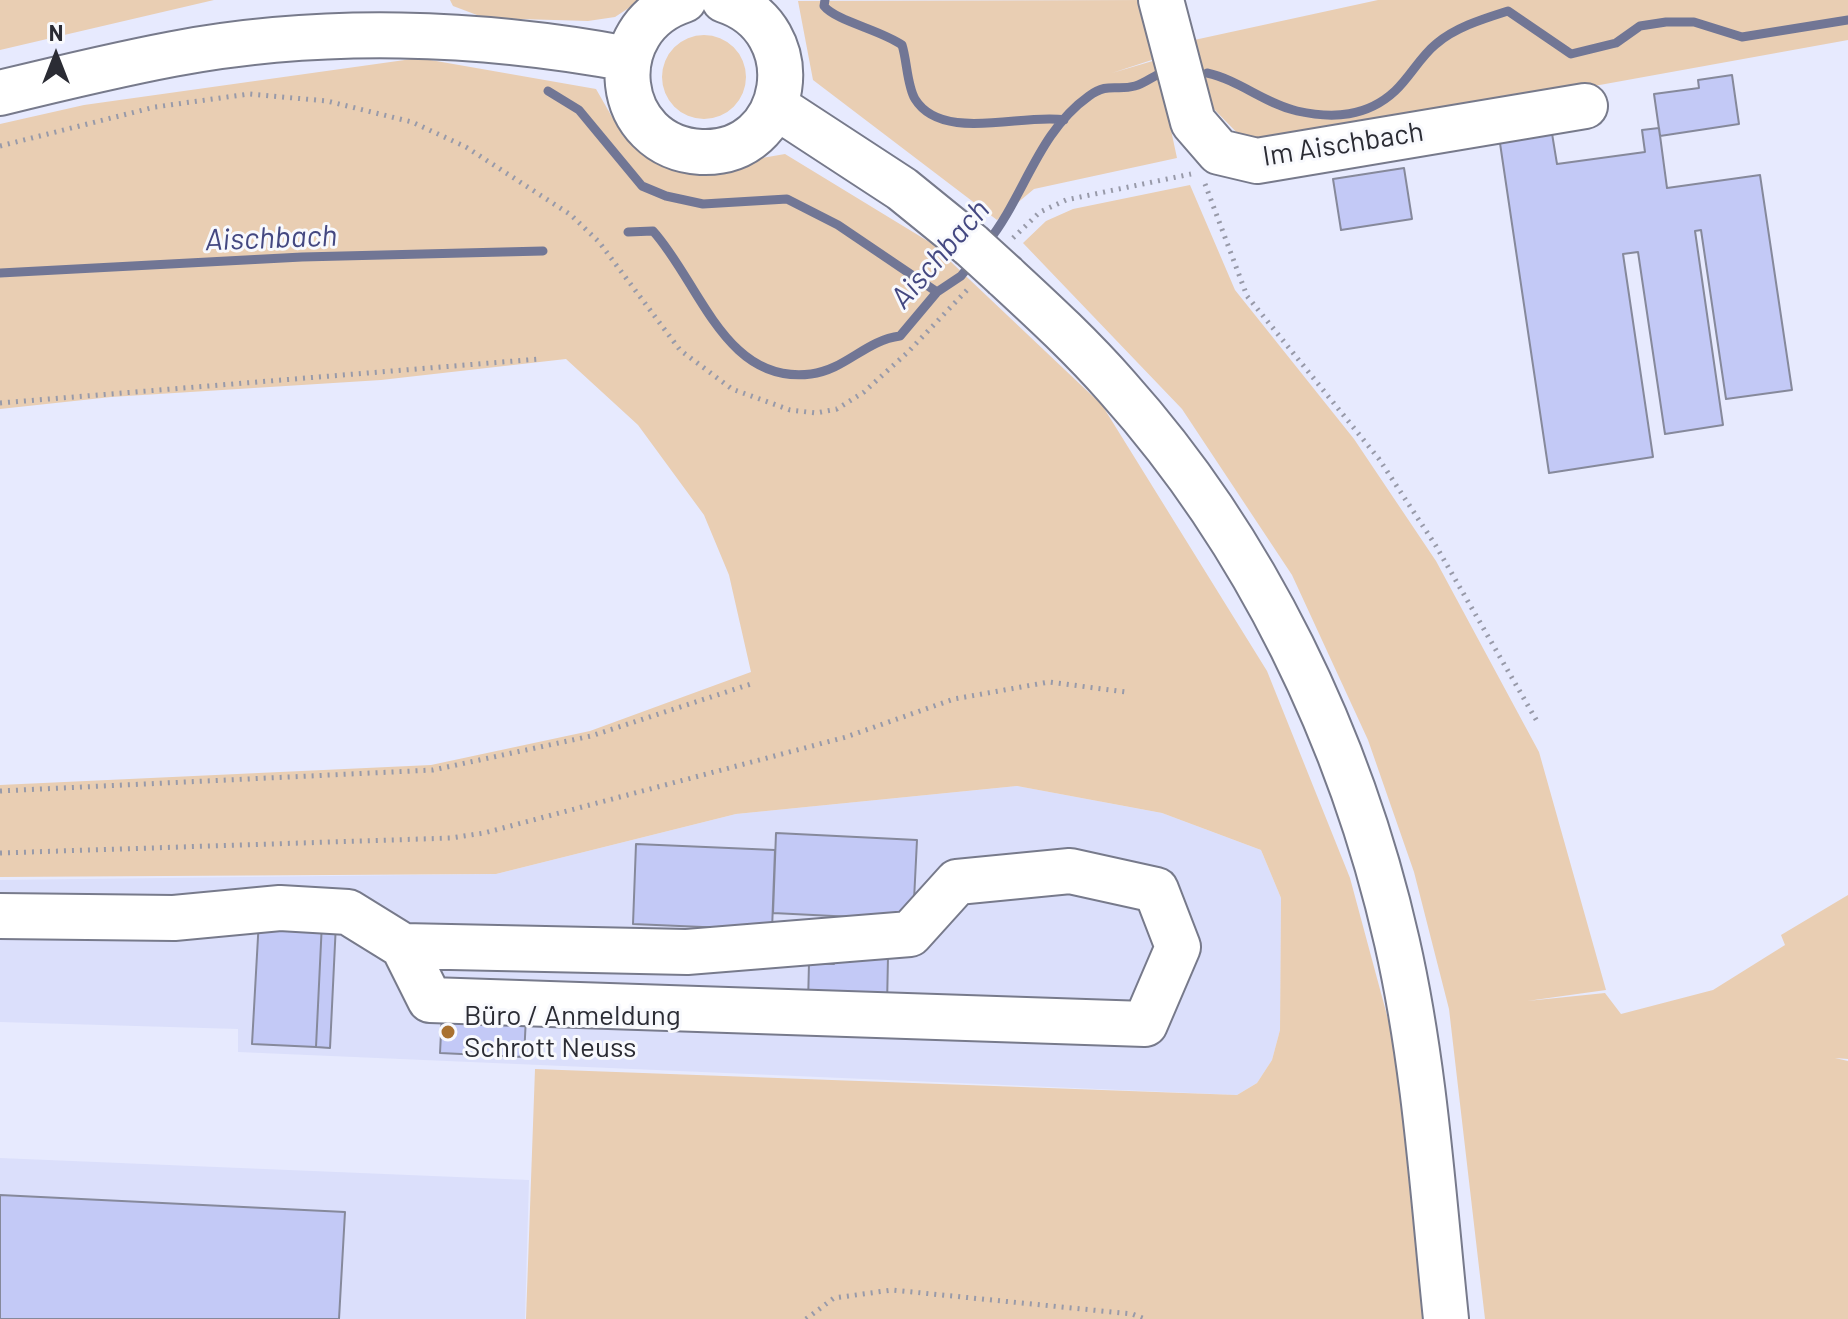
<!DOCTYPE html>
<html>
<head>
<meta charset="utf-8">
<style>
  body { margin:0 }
  #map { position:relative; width:1848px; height:1319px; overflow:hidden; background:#e7eafe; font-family:Barlow,sans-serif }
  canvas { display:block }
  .north { position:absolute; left:16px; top:16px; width:80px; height:80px; -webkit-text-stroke:6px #f8f9fd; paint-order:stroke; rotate:0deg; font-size:22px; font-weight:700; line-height:32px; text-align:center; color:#2b2c34 }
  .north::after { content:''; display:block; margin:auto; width:28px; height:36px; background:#2b2c34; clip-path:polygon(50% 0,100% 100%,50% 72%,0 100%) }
</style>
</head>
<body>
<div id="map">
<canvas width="1848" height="1319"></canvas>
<div class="north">N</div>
</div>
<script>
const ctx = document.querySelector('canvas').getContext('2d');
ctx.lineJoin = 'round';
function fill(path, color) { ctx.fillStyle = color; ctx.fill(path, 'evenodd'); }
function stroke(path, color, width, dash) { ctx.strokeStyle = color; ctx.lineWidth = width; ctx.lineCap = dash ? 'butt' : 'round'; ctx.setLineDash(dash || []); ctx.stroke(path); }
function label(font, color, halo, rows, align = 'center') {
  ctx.font = font + ' Barlow,sans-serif'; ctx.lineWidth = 6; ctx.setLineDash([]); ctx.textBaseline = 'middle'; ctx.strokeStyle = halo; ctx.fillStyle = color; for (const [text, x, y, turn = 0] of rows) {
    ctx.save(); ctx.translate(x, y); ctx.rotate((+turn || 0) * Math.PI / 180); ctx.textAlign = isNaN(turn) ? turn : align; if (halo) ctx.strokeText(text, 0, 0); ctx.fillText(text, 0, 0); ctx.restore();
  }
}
fill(new Path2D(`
  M1017,786L1162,813L1261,850L1281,898L1280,1030L1272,1060L1257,1083L1237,1095L238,1052V1029L0,1022V880L496,874L736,814Z
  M0,1158L529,1180L525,1319H0Z`), '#dbdffb');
fill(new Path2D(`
  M0,0H214L0,50Z
  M450,0H641L615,17L588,21L485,18L453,6Z
  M1151,0L1167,55L1112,73L1156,60L1177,158L1034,189L997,220L813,80L798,1Z
  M1378,0H1848V40L1412,119L1245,141L1208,103L1185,42Z
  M662 77a42 42 0 1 1 84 0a42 42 0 1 1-84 0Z
  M419,58L596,89L623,136L681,172L785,154L931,243L1102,405L1267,671L1350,878L1395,1045L1423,1319H526L535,1069L1237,1095L1257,1083L1272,1060L1280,1030L1281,898L1261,850L1162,813L1017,786L736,814L496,874L0,877V785L431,765L590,731L751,672L729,575L704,515L638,425L566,359L381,380L111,397L0,409V124L84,105Z
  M1190,185L1235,290L1354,439L1436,561L1539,752L1606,990L1527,1001L1605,993L1621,1014L1713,990L1785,945L1781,935L1848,895V1059L1835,1058L1848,1061V1319H1485L1449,1009L1414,872L1368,740L1292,575L1182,409L1023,243L1046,221L1073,209Z`), '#e9ceb3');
stroke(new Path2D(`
  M825,0L824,6C836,21 881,30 902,45C907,60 907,86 915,99C942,143 1023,113 1064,120
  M1207,73C1239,80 1264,103 1297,111C1333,119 1367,117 1395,91C1410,77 1420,57 1436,44C1456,27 1483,19 1508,11L1571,54L1616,43L1640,26L1666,22H1694L1742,37L1848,20
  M548,91L579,110L642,186L666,196L703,204L787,199L838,225L937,292
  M628,232L653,231C700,283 725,385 811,374C845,370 866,340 900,336L937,292L961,276L973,261
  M987,243C1025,196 1037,133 1089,96C1108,82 1116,91 1135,86C1143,84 1151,78 1157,75
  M0,273L302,257L543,251`), '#717695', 9);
const building = new Path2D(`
  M1732,75L1739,124L1660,136L1654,94L1699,88L1698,80Z
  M1549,115L1557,164L1645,152L1642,130L1659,128L1667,188L1760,175L1792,390L1726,399L1701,230L1695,231L1723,425L1665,434L1638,252L1623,254L1653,457L1549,473L1497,123Z
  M1404,168L1412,219L1341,230L1333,179Z
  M776,833L917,840L913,920L773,913Z
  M636,844L775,850L772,930L633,924Z
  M259,919L322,922L316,1047L252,1044Z
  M322,922L336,923L330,1048L316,1047Z
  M834,956L888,957L887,1006L808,1004L809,963L834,964Z
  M442,1013L526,1017L524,1057L440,1053Z
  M0,1195L345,1212L339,1319H0Z`);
fill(building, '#c3c9f6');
stroke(building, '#86899b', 2);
const minor = new Path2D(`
  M1161,0L1193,122L1219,152L1257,161L1585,106
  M0,916L174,918L280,908L348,912L403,946L687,952L910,934L957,882L1070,871L1156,890L1178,947L1145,1024L430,1000L403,946`);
const major = new Path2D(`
  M684,0C600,27 613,147 701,152C792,156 811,28 724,0
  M0,93C57,79 115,65 173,54C322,26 479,31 628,59
  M775,106L902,189L971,245
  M1005,276C1044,312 1082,347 1117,387C1256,542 1351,739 1397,942C1425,1065 1433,1194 1446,1319`);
stroke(minor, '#777a8b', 48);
stroke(major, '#777a8b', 48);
stroke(new Path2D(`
  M0,146L155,107L249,94L327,101L412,122L466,147L571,215L599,242L680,350L732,389L790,410L816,413L837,409L864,392L908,352L967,290
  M1205,184L1247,296L1379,459L1436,546L1538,723
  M1013,238L1040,212L1066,200L1191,174
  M0,403L539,359
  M0,791L433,770L591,736L754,683
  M0,853L451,838L484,833L846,737L954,699L1049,682L1126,692
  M806,1319L834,1298L892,1290L1132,1314L1145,1319`), '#989aa9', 5, [2, 6]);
stroke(minor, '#fff', 44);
stroke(major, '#fff', 44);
const majorBridge = new Path2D(`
  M971,245L1005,276`);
stroke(majorBridge, '#777a8b', 48, []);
stroke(majorBridge, '#fff', 44);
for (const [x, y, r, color] of [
  [448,1032,8,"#a9712f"]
]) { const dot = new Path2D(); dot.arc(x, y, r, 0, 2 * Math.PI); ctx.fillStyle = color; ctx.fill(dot); stroke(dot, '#f8f9fd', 3); }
label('28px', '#2b2c34', '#f8f9fd', [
  ["Im Aischbach",1343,144,-9]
]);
label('28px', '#2b2c34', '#f8f9fd', [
  ["Büro / Anmeldung",464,1016],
  ["Schrott Neuss",464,1048]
], 'left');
label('italic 30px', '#444881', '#f8f9fd', [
  ["Aischbach",271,238,-2],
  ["Aischbach",940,254,-49]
]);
</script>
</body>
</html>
